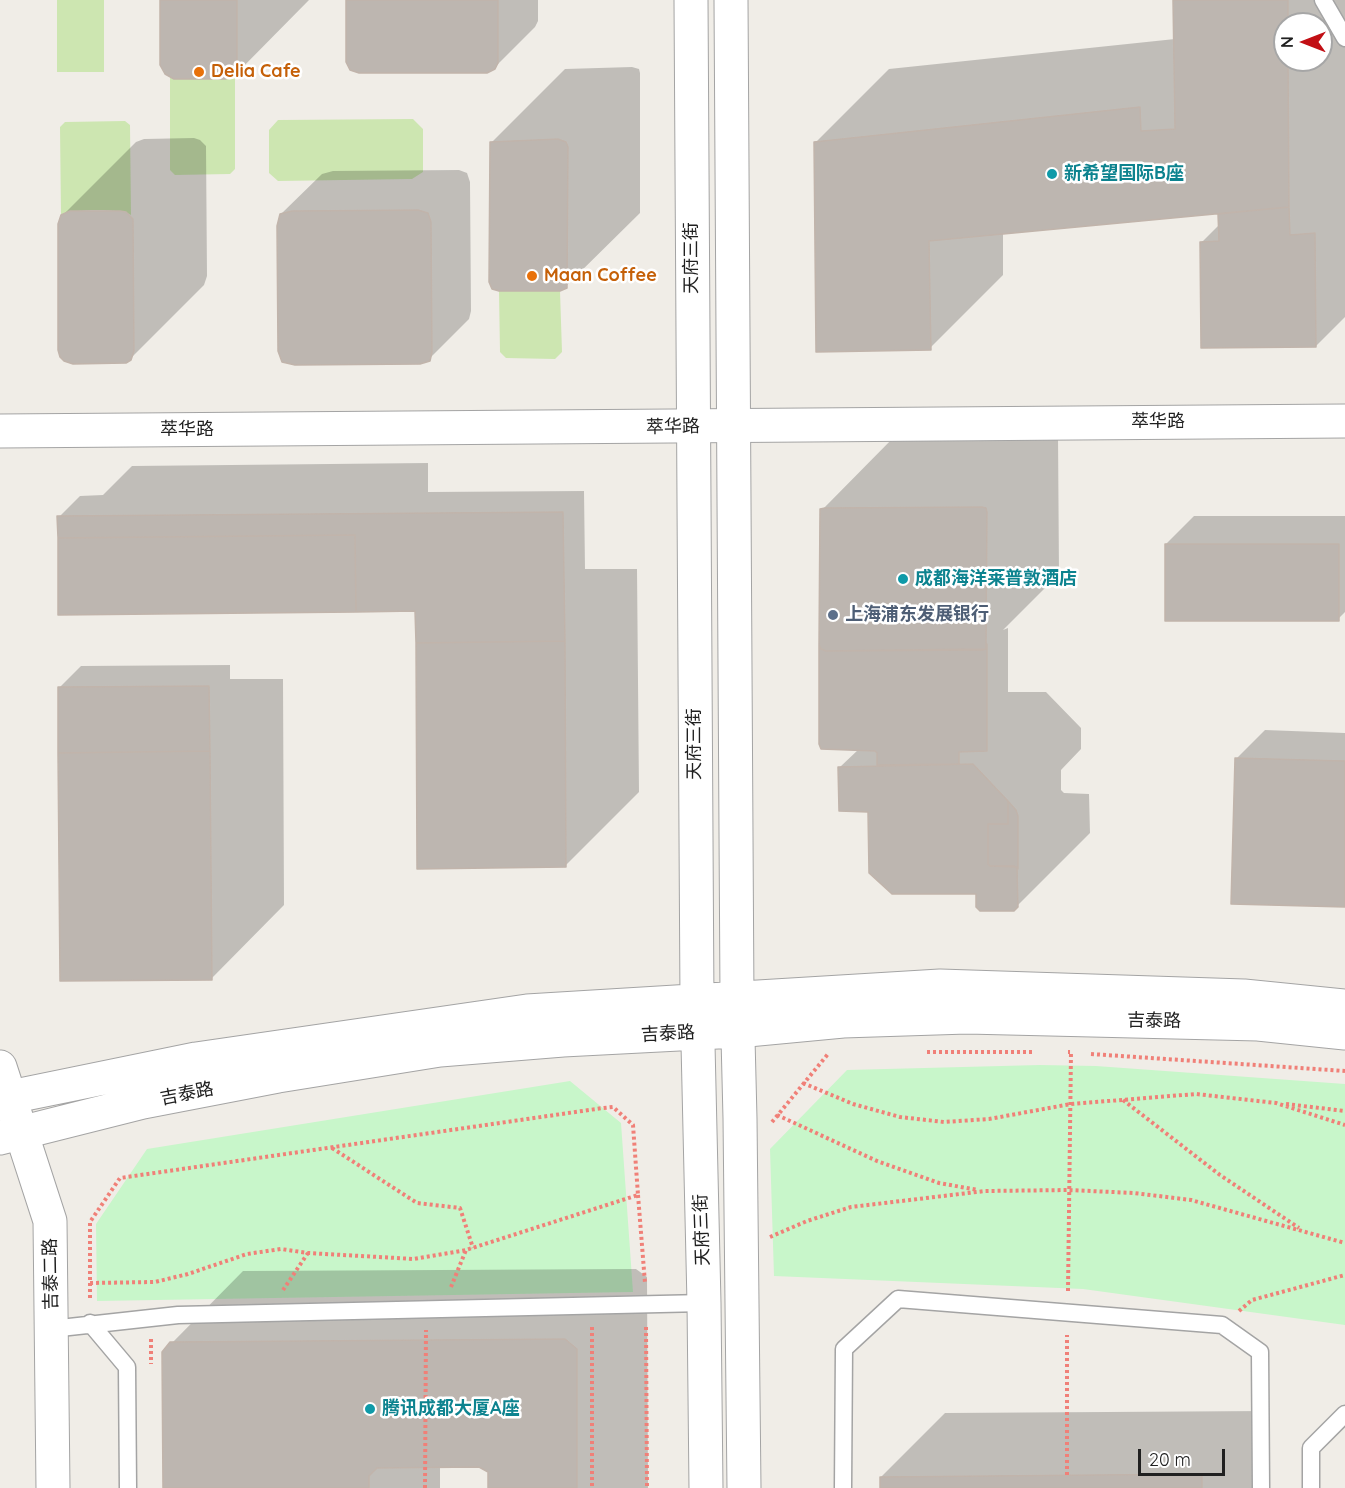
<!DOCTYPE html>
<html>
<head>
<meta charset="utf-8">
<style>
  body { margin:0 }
  #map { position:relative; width:1345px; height:1488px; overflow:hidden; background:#f0ede7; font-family:Quicksand,sans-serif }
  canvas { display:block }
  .north { position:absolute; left:1273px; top:12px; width:60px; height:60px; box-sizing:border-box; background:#fff; border:2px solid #a6a6a6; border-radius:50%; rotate:270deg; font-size:16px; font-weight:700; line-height:24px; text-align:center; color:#202020 }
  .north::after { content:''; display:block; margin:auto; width:21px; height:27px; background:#c20f15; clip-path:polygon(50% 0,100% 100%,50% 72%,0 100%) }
  .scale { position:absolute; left:1138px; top:1449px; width:87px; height:27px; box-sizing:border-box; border:3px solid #202020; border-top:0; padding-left:8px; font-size:18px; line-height:21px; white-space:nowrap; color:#202020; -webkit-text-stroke:4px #fff; paint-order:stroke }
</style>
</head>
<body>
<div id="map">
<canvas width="1345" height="1488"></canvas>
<div class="north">N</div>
<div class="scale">20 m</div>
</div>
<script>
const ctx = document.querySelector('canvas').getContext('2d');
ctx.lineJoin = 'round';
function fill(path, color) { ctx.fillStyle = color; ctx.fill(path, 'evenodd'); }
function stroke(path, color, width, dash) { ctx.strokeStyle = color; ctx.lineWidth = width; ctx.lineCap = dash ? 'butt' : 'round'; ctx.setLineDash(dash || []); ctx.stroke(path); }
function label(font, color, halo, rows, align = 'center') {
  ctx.font = font + ' Quicksand,"Noto Sans SC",sans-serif'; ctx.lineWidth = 5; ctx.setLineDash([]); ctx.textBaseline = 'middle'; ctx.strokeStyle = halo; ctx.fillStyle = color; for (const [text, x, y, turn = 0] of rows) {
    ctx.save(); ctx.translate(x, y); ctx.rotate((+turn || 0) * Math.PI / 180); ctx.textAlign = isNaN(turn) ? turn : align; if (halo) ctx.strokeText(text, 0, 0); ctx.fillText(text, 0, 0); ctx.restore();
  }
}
fill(new Path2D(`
  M57,0H104V72H57Z
  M235,76V169L230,174L175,175L170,170V77L174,79H225Z
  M413,119L423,129V172L412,179L278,181L269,173V130L278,120Z
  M125,121L130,125L131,215C121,208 71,209 61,215L60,127L65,122Z
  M499,291H560L562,352L555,359L506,358L500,352Z`), '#cde6b1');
fill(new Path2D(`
  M1040,1065L1096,1066L1345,1084V1325L1083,1289L774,1276L770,1149L847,1070Z
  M570,1081L621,1123L633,1292L97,1301L96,1224L147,1149Z`), '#c8f6ca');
fill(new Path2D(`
  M162,0H309L235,75Z
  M347,0H538V21L535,27L494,68Z
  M1175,0H1345V317L1316,346L1202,242L1220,224V212L1003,233V275L930,348L816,142L889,69L1175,39ZM1285,24H1321V60H1285Z
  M632,67L639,69L640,73V213L566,286L492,142L565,69Z
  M194,138L200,140L206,146L207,276L204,285L130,359L62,216L136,142L144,139Z
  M459,170L467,173L470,182L471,311L469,319L429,359L281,214L322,174L333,171Z
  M1058,435L1059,574L1003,630L1008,628V692H1046L1081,728V749L1061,770V790L1064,793L1089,794L1090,833L1017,906L978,893L870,810L840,767L859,749L822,748V510L895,436Z
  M428,463V492L584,491L585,569H637L639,792L566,865L417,610L59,517L80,496L103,495L132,466Z
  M1194,516H1345V612L1338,619L1166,544Z
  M230,665V679H283L284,905L211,979L60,687L81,666Z
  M1265,730L1345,733V906L1236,759Z
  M636,1269L647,1277L648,1488H489V1471L480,1465L440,1466V1488H164L172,1343L243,1271Z
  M1266,1411V1488H881V1477L945,1413Z`), '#0003');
const building = new Path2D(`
  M160,0H237V72L235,76L225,79H174L165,74L160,65Z
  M346,0H498V63L495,69L487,73H359L350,70L346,62Z
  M1173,0H1288V24H1285V60H1288L1289,207L929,241L931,350L816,352L814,142L1140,107L1141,131L1175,129Z
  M558,139L566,142L568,147L567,288L560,291H499L492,289L489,282L490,142Z
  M1289,207L1290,235L1315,233L1316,347L1201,348L1200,242L1219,241L1218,214Z
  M418,210L428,213L431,222L432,352L430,361L420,364L295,365L282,362L278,351L277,226L280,214L292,211Z
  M70,211H120L126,212L133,219L134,351L131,360L126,363L73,364L64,361L60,357L58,350V224L61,215Z
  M982,507L986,508L987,512L986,649L826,651L821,649L819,645L820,509L825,508Z
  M563,512L565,641L416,643L415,611L356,612L355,535L58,538L57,516Z
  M355,535L356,612L58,615V538Z
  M1165,544H1339V621H1165Z
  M565,641L566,867L417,869L416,643Z
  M987,644V751L959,752V764L877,765V753L875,751L821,749L819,744V645L821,649L826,651L982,650L986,649Z
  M209,686L210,751L58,753V687Z
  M210,751L212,980L60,981L58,753Z
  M1235,758L1345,761V907L1231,904Z
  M973,764L1008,801V824H988V864L990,866L1017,867L1018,907L1014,911H980L976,907V894H892L869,873L868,812L839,811L838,767Z
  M1008,801L1016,810L1018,816V869L1014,866H990L988,864V824H1008Z
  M565,1339L577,1349V1488H488V1472L479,1467L377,1468L369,1476V1488H163L162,1352L170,1342Z
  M1202,1474V1488H880V1477Z`);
fill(building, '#bdb6b0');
stroke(building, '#c1b4ab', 1.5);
const service = new Path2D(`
  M1323,0L1345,38
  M90,1323L127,1367L128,1488
  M51,1329L178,1315L704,1303
  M843,1488L844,1349L898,1299L1222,1325L1260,1352L1261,1488
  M1311,1488V1448L1345,1414`);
const minor = new Path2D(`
  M0,431L1345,421
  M0,1067L50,1221L53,1488`);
const tertiary = new Path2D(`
  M691,0L697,1001L704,1303L706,1488
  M731,0L737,998L740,1118L744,1488
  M0,1099L196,1059L527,1011L940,986L1244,996L1345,1006
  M0,1138L143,1102L278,1076L440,1050L563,1040L737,1031L843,1021L967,1017L1258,1024L1345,1033`);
stroke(service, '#a4a4a4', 19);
stroke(minor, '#a4a4a4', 35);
stroke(tertiary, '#a4a4a4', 35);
stroke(new Path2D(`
  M927,1052H1034
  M1091,1054L1345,1071
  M803,1083L853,1104L900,1117L944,1122L989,1119L1071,1104L1196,1094L1276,1103L1345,1125
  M1123,1100L1220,1175L1299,1228
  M1286,1104L1345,1111
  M777,1115L877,1161L939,1183L978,1190
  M772,1122L828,1054
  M332,1148L417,1203L460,1208L473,1248
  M638,1195L645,1283
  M770,1237L807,1221L851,1207L985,1191L1069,1190L1134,1193L1191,1200L1345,1243
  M90,1283V1301
  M451,1287L466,1250L638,1195L633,1125L613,1107L603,1108L120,1178L90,1222V1283L155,1282L188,1274L247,1254L281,1249L308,1253L414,1259L466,1250
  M283,1290L308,1253
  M1068,1291L1071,1052H1068
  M1239,1311L1252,1300L1345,1275
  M592,1327V1488
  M646,1327L647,1488
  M151,1339V1364
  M1067,1475V1335
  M425,1488L426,1330`), '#f08078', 4, [3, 3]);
stroke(service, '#fff', 16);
stroke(minor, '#fff', 33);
stroke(tertiary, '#fff', 33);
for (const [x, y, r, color] of [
  [199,72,6,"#e8710a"],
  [1052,174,6,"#0f9aa8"],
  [532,276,6,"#e8710a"],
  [903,579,6,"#0f9aa8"],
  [833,615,6,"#5c6f8a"],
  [370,1409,6,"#0f9aa8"]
]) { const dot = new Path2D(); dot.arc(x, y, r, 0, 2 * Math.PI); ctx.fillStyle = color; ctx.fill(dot); stroke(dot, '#fff', 2); }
label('bold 18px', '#c56008', '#fff', [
  ["Delia Cafe",211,72],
  ["Maan Coffee",544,276]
], 'left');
label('bold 18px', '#0d838f', '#fff', [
  ["新希望国际B座",1064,174],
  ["成都海洋莱普敦酒店",915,579],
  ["腾讯成都大厦A座",382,1409]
], 'left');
label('18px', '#202020', '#fff', [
  ["天府三街",692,258,-90],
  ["萃华路",1158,422],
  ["萃华路",673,427,-1],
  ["萃华路",187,430],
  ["天府三街",695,744,-90],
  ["吉泰路",1154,1021,1],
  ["吉泰路",668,1034,-3],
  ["吉泰路",187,1094,-11],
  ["天府三街",702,1230,-92],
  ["吉泰二路",51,1274,-91]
]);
label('bold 18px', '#4e5e75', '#fff', [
  ["上海浦东发展银行",845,615]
], 'left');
</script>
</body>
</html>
